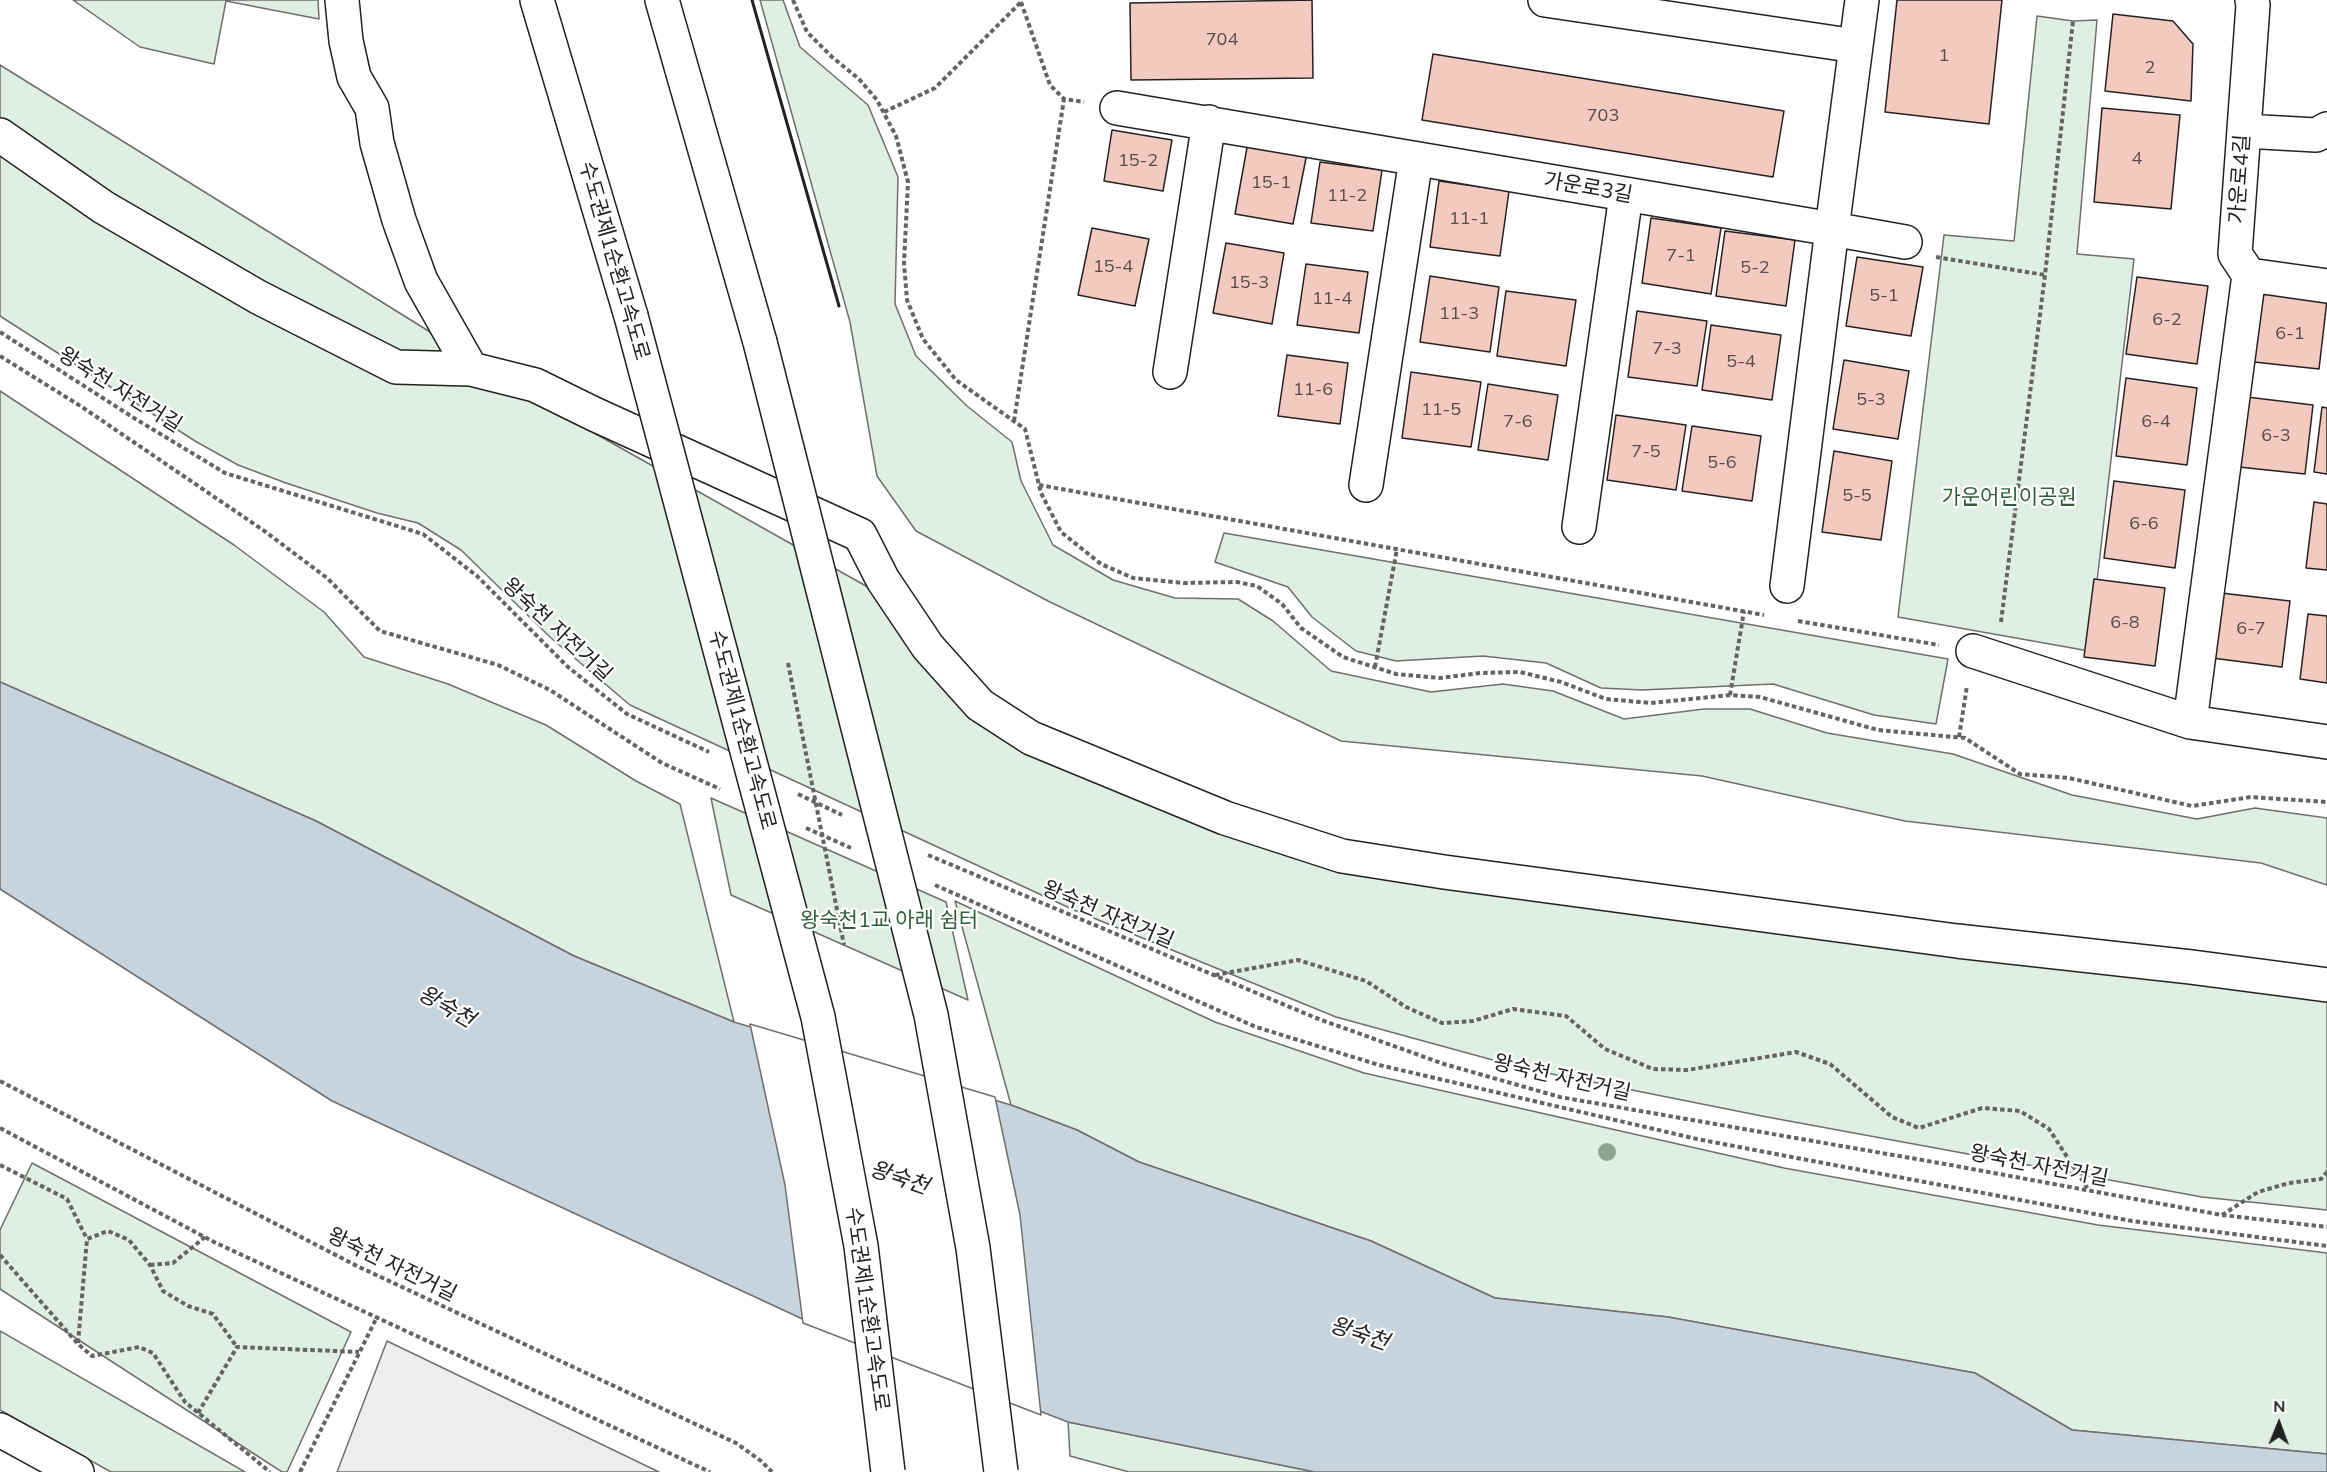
<!DOCTYPE html>
<html>
<head>
<meta charset="utf-8">
<style>
  body { margin:0 }
  #map { position:relative; width:2327px; height:1472px; overflow:hidden; background:#fff; font-family:Mulish,sans-serif }
  canvas { display:block }
  .north { position:absolute; left:2249px; top:1394px; width:60px; height:60px; -webkit-text-stroke:4px #fff; paint-order:stroke; rotate:1deg; font-size:16px; font-weight:700; line-height:24px; text-align:center; color:#222 }
  .north::after { content:''; display:block; margin:auto; width:21px; height:27px; background:#222; clip-path:polygon(50% 0,100% 100%,50% 72%,0 100%) }
</style>
</head>
<body>
<div id="map">
<canvas width="2327" height="1472"></canvas>
<div class="north">N</div>
</div>
<script>
const ctx = document.querySelector('canvas').getContext('2d');
ctx.lineJoin = 'round';
function fill(path, color) { ctx.fillStyle = color; ctx.fill(path, 'evenodd'); }
function stroke(path, color, width, dash) { ctx.strokeStyle = color; ctx.lineWidth = width; ctx.lineCap = dash ? 'butt' : 'round'; ctx.setLineDash(dash || []); ctx.stroke(path); }
function label(font, color, halo, rows, align = 'center') {
  ctx.font = font + ' Mulish,"Noto Sans KR",sans-serif'; ctx.lineWidth = 4.5; ctx.setLineDash([]); ctx.textBaseline = 'middle'; ctx.strokeStyle = halo; ctx.fillStyle = color; for (const [text, x, y, turn = 0] of rows) {
    ctx.save(); ctx.translate(x, y); ctx.rotate((+turn || 0) * Math.PI / 180); ctx.textAlign = isNaN(turn) ? turn : align; if (halo) ctx.strokeText(text, 0, 0); ctx.fillText(text, 0, 0); ctx.restore();
  }
}
const green = new Path2D(`
  M73,0H318L319,19L226,1L214,64L140,47Z
  M760,0H783L800,47L868,105L898,177L895,304L916,356L967,406L1012,442L1021,481L1053,545L1113,580L1175,598L1238,599L1273,621L1331,671L1431,692L1503,684L1553,691L1624,719L1704,709H1750L1827,733L1953,754L2072,795L2197,819L2255,808L2327,818V885L2261,863L1905,821L1702,776L1341,741L1048,601L916,531L877,476L850,322Z
  M2037,16L2073,21L2097,20L2077,254L2134,259L2089,651L1898,617L1944,235L2014,241Z
  M0,65L580,425L882,595L963,700L1356,873L2327,996V1210L2202,1197L1767,1117L1522,1068L1336,1017L1074,910L630,705L551,638L461,550L418,523L377,513L286,483L238,465L195,441L0,316Z
  M0,391L234,545L324,612L364,657L448,684L546,725L636,781L680,804L734,1022L574,956L316,821L0,682Z
  M1224,533L1948,659L1936,724L1874,715L1773,684L1642,690L1601,688L1546,663L1483,656L1396,661L1356,651L1312,617L1288,587L1215,562Z
  M711,798L946,902L968,1000L731,895Z
  M955,901L1215,1022L1364,1073L1784,1168L2098,1225L2327,1253V1454L2072,1430L1975,1373L1668,1317L1495,1298L1371,1241L1139,1162L1077,1130L1011,1105Z
  M32,1163L351,1332L287,1472H282L0,1289V1230Z
  M0,1331L245,1472H111L0,1410Z
  M1068,1422L1315,1472H1129L1070,1456Z`);
fill(green, '#e0efe3');
stroke(green, '#6f6f6f', 1.5);
const parking = new Path2D(`
  M387,1341L659,1472H337Z`);
fill(parking, '#ededed');
stroke(parking, '#6f6f6f', 1.5);
const water = new Path2D(`
  M0,682L316,821L574,956L734,1022L1011,1105L1077,1130L1139,1162L1371,1241L1495,1298L1668,1317L1975,1373L2072,1430L2327,1454V1472H1315L1068,1422L809,1322L332,1101L0,889Z`);
fill(water, '#c7d3dd');
stroke(water, '#6f6f6f', 1.5);
const pier = new Path2D(`
  M750,1024L995,1097L1020,1215L1041,1415L803,1323L785,1185Z`);
fill(pier, '#fff');
stroke(pier, '#6f6f6f', 1.5);
const building = new Path2D(`
  M1312,0L1313,78L1131,80L1130,3Z
  M1897,0H2002L1989,124L1885,112Z
  M2113,14L2173,21L2193,44L2191,101L2105,91Z
  M1433,54L1784,111L1773,177L1422,120Z
  M2102,108L2180,115L2171,209L2094,202Z
  M1112,130L1172,140L1163,191L1104,181Z
  M1248,142L1307,153L1293,224L1235,214Z
  M1320,162L1382,170L1373,231L1311,223Z
  M1439,181L1509,191L1500,256L1430,247Z
  M1651,218L1721,228L1711,294L1642,283Z
  M1092,228L1149,239L1135,306L1078,295Z
  M1725,231L1795,240L1786,306L1716,296Z
  M1226,243L1284,253L1272,324L1213,313Z
  M1857,257L1923,267L1911,336L1846,326Z
  M1306,264L1368,272L1359,333L1297,325Z
  M1430,276L1499,287L1490,352L1420,342Z
  M2137,277L2208,286L2197,364L2126,354Z
  M1506,291L1576,300L1566,366L1497,356Z
  M2262,292L2327,300L2319,369L2254,362Z
  M1637,311L1707,321L1697,386L1628,377Z
  M1711,325L1781,335L1772,400L1702,390Z
  M1287,355L1348,363L1340,424L1278,416Z
  M1844,360L1909,371L1898,439L1833,429Z
  M1411,372L1481,382L1471,447L1402,438Z
  M2126,378L2197,388L2187,465L2116,456Z
  M1488,384L1558,395L1548,460L1478,450Z
  M2247,397L2313,405L2305,474L2239,467Z
  M2322,407L2327,408V474L2314,472Z
  M1616,415L1686,425L1676,490L1607,480Z
  M1692,426L1761,436L1752,501L1682,491Z
  M1834,451L1892,461L1881,540L1822,532Z
  M2114,481L2185,490L2175,568L2104,558Z
  M2314,502L2327,504V570L2306,568Z
  M2094,579L2165,588L2155,666L2084,657Z
  M2221,593L2290,601L2282,667L2212,658Z
  M2308,614L2327,616V683L2300,679Z`);
fill(building, '#f3c9c0');
stroke(building, '#222', 1.5);
const minor = new Path2D(`
  M342,0L346,41L354,77L372,108L377,143L399,220L421,281L471,369L535,385L594,414L860,535L883,580L928,647L980,705L1031,738L1225,818L1342,856L1444,872L1957,941L2191,967L2327,985
  M1545,0L1856,46
  M2252,0L2253,5L2235,254L2249,275L2327,286
  M1117,108L1832,229L1862,0
  M2244,131L2316,135L2327,129
  M0,135L103,207L258,297L396,367L471,369
  M1170,372L1209,122
  M1366,485L1416,159
  M1579,527L1626,195
  M1787,586L1832,229L1905,242
  M1973,651L2190,722L2327,742
  M2190,722L2249,275
  M0,1430L77,1472`);
const highway = new Path2D(`
  M537,0L631,316
  M662,0L760,342`);
stroke(minor, '#222', 36);
stroke(highway, '#222', 36);
stroke(new Path2D(`
  M793,0L807,32L832,57L859,79L877,100L896,136L908,182L904,263L907,300L923,339L956,380L1025,429L1041,493L1061,532L1101,564L1133,578L1184,583L1237,582L1257,586L1282,604L1301,628L1343,657L1396,674L1440,678L1480,673L1520,672L1561,682L1606,699L1651,703L1730,695L1760,697L1878,730L1965,738L2020,774L2069,778L2192,806L2251,797L2327,802
  M1021,2L1050,85L1064,99L1084,102
  M884,112L935,88L1021,2V0
  M1936,257L2045,275
  M0,332L134,418L225,473L423,534L477,576L568,667L627,714L709,752
  M0,356L82,407L263,530L327,578L380,631L498,665L550,690L662,763L720,789
  M1014,421L1064,99
  M1039,485L1764,615
  M1798,621L1939,645
  M2001,622L2045,275L2073,21
  M788,663L844,945
  M1375,667L1397,549
  M1730,695L1744,611
  M1959,737L1967,686
  M798,794L842,815
  M806,828L851,848
  M928,855L1316,1018L1444,1064L1560,1097L1945,1164L2222,1215L2327,1227
  M935,885L1256,1027L1379,1065L1697,1139L1781,1155L2132,1221L2327,1246
  M1215,975L1298,960L1366,981L1406,1007L1442,1023L1473,1021L1513,1009L1566,1016L1605,1049L1653,1069L1687,1070L1796,1052L1830,1064L1892,1117L1919,1128L1982,1108L2020,1111L2049,1129L2088,1189
  M0,1081L357,1266L736,1443L761,1461L772,1472
  M0,1128L214,1242L710,1472
  M0,1165L67,1199L87,1239
  M2222,1215L2258,1192L2289,1183L2321,1179L2327,1172
  M0,1255L78,1344L92,1356L139,1347L153,1353L185,1402L270,1472
  M150,1265L173,1263L205,1237
  M78,1343L87,1239L108,1231L129,1240L150,1265L163,1291L188,1306L213,1314L237,1347
  M198,1413L237,1347L359,1352
  M300,1472L377,1317`), '#646464', 4, [4.5, 3]);
stroke(minor, '#fff', 33);
stroke(highway, '#fff', 33);
const highwayBridge = new Path2D(`
  M631,316L818,1017L861,1246L888,1472
  M760,342L931,1015L973,1248L1001,1472`);
stroke(highwayBridge, '#222', 36, []);
stroke(highwayBridge, '#fff', 33);
stroke(new Path2D(`
  M752,0L839,306`), '#222', 3);
ctx.fillStyle = '#8da692';
for (const [x, y] of [
  [1607,1152]
]) { ctx.beginPath(); ctx.arc(x, y, 9, 0, 2 * Math.PI); ctx.fill(); }
label('18px', '#564c4a', null, [
  ["704",1222,40],
  ["1",1944,56],
  ["2",2150,68],
  ["703",1603,116],
  ["4",2137,159],
  ["15-2",1138,161],
  ["15-1",1271,183],
  ["11-2",1347,196],
  ["11-1",1469,219],
  ["7-1",1681,256],
  ["15-4",1113,267],
  ["5-2",1755,268],
  ["15-3",1249,283],
  ["5-1",1884,296],
  ["11-4",1332,299],
  ["11-3",1459,314],
  ["6-2",2167,320],
  ["6-1",2290,334],
  ["7-3",1667,349],
  ["5-4",1741,362],
  ["11-6",1313,390],
  ["5-3",1871,400],
  ["11-5",1441,410],
  ["7-6",1518,422],
  ["6-4",2156,422],
  ["6-3",2276,436],
  ["7-5",1646,452],
  ["5-6",1722,463],
  ["5-5",1857,496],
  ["6-6",2144,524],
  ["6-8",2125,623],
  ["6-7",2251,629]
]);
label('21px', '#222', '#fff', [
  ["가운로4길",2240,179,-86],
  ["가운로3길",1588,188,10],
  ["수도권제1순환고속도로",614,261,74],
  ["왕숙천 자전거길",120,390,32],
  ["왕숙천 자전거길",557,630,43],
  ["수도권제1순환고속도로",742,730,75],
  ["왕숙천 자전거길",1108,915,23],
  ["왕숙천 자전거길",1562,1078,13],
  ["왕숙천 자전거길",2039,1166,11],
  ["왕숙천 자전거길",392,1265,26],
  ["수도권제1순환고속도로",867,1309,82]
]);
label('21px', '#2f5e38', '#fff', [
  ["가운어린이공원",2009,498],
  ["왕숙천1교 아래 쉼터",889,921]
]);
label('italic 22px', '#222', '#fff', [
  ["왕숙천",446,1007,30],
  ["왕숙천",899,1178,19],
  ["왕숙천",1359,1334,19]
]);
</script>
</body>
</html>
